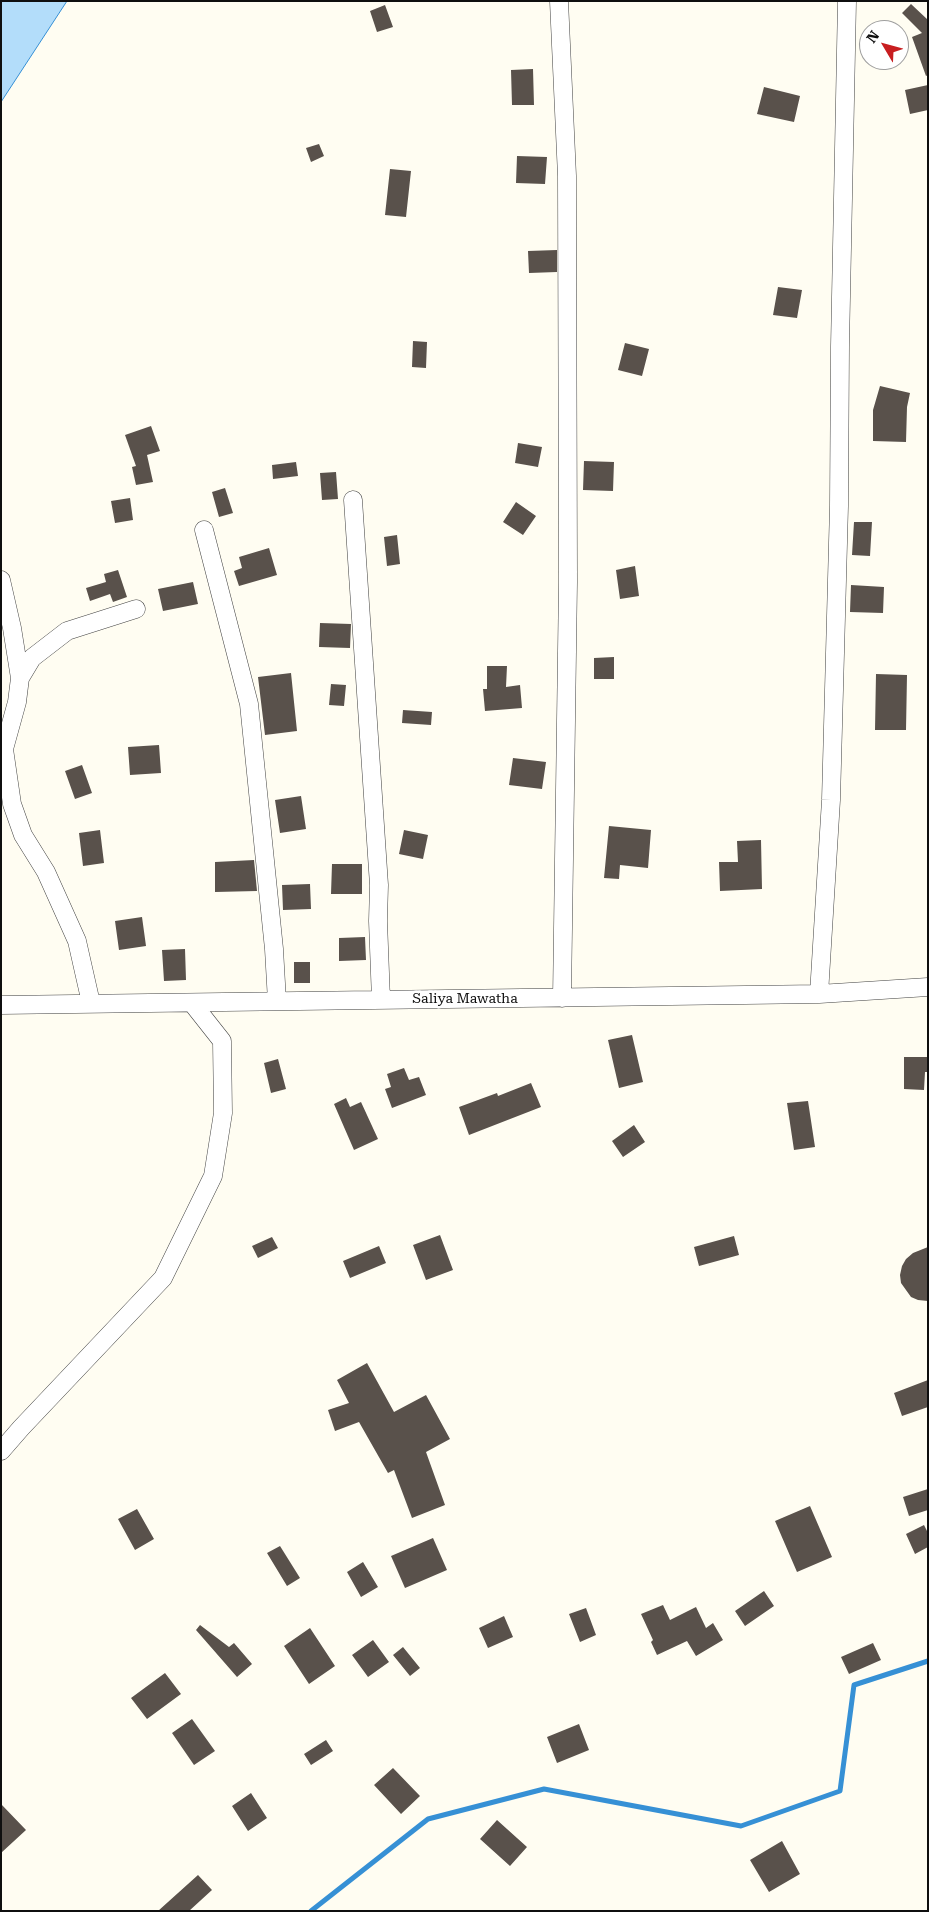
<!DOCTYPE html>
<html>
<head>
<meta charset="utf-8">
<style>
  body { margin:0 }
  #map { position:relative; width:929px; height:1912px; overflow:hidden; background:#fffdf2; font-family:"Roboto Serif",serif }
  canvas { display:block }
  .frame { position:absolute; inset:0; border:2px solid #0f0f0f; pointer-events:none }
  .north { position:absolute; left:859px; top:20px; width:50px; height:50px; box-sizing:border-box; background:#fff; border:1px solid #9f9f9f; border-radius:50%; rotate:307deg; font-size:14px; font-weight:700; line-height:20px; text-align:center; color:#0f0f0f }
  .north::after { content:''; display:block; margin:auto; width:18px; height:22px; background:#c81e20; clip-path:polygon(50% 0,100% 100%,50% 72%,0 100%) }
</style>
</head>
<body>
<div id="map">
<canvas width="929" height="1912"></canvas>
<div class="frame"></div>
<div class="north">N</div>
</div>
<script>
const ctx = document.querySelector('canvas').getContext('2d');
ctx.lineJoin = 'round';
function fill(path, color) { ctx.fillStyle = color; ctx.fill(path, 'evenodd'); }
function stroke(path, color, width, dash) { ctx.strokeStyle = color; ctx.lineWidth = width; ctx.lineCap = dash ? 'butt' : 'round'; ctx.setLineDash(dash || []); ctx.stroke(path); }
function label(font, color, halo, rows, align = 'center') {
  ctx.font = font + ' "Roboto Serif",serif'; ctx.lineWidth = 5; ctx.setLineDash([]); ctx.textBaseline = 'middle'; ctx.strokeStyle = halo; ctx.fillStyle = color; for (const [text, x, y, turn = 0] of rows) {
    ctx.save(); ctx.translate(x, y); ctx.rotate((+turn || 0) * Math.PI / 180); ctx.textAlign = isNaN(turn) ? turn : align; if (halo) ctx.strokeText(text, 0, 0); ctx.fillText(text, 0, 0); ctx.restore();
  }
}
const water = new Path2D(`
  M1,1H67L1,102Z`);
fill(water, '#b3ddfa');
stroke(water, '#3690d5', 1);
stroke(new Path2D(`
  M311,1911L428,1819L544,1789L741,1826L840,1791L854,1685L928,1661`), '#3690d5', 5);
fill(new Path2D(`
  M911,4L928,20V75L926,76L912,37L922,33L902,13Z
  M385,5L393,27L377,32L370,11Z
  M533,69L534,105H512L511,70Z
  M928,85V110L910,114L905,90Z
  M764,87L800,96L794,122L757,114Z
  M319,144L324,156L311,162L306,148Z
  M517,156L547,157L545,184L516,183Z
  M390,169L411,171L406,217L385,215Z
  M557,250V272L529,273L528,251Z
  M778,287L802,290L797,318L773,315Z
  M413,341L427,342L426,368L412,367Z
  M625,343L649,349L642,376L618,370Z
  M880,386L910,393L907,407L906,442L873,441V410Z
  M151,426L160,451L147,455L153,482L136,485L132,467L136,466L125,435Z
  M518,443L542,447L538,467L515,463Z
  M584,461L614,462L613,491L583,490Z
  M296,462L298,476L273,479L272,465Z
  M336,472L338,499L322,500L320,473Z
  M225,488L233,513L219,517L212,492Z
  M130,498L133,520L115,523L111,501Z
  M516,502L536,516L523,535L503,522Z
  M854,522H872L870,556L852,555Z
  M397,535L400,564L387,566L384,537Z
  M269,548L277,575L239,586L234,571L242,568L239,557Z
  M635,566L639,596L620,599L616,570Z
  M118,570L127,597L113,602L110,594L90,601L86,588L106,582L104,574Z
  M193,582L198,604L163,611L158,589Z
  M851,585L884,587L883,613L850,612Z
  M320,623L351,624L350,648L319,647Z
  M614,657V679H594V658Z
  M487,666H507L506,687L520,685L522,708L485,711L483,689H487Z
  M291,673L297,731L265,735L258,677Z
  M876,674L907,675L906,730H875Z
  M331,684L346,685L344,706L329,705Z
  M403,710L432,712L431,725L402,723Z
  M159,745L161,773L130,775L128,747Z
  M513,758L546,762L542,789L509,785Z
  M82,765L92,793L75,799L65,771Z
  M301,796L306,829L280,833L275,800Z
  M609,826L651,830L648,868L620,865L619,879L604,878Z
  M100,830L104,863L83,866L79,833Z
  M404,830L428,835L423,859L399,854Z
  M761,840L762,889L720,891L719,862H738L737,841Z
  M254,860L257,891L215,892V862Z
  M332,864H362V894H331Z
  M310,884L311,909L283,910L282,885Z
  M142,917L146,946L119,950L115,921Z
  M365,937L366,960L339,961V938Z
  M185,949L186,980L164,981L162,950Z
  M294,962H310V983H294Z
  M632,1035L643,1082L619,1088L608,1040Z
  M904,1057H927V1072H925L924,1090L904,1089Z
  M278,1059L286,1089L271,1093L264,1063Z
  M404,1068L409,1080L419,1077L426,1095L392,1108L385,1089L391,1087L387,1074Z
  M531,1083L541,1107L469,1135L459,1107L497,1093L498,1096Z
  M346,1098L350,1107L361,1102L378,1139L354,1150L334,1104Z
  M808,1101L815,1147L794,1150L787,1103Z
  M634,1125L645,1142L623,1157L612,1141Z
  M440,1235L453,1270L426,1280L413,1245Z
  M734,1236L739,1255L699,1266L694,1247Z
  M272,1237L278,1248L258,1258L252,1246Z
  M379,1246L386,1263L350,1278L343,1261Z
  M928,1247V1301L918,1300L911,1297L901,1283L900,1275L902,1266L906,1259L913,1253Z
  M367,1363L394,1412L426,1395L450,1439L426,1452L445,1505L412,1518L394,1470L388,1473L359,1422L335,1431L328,1410L349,1403L337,1380Z
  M928,1380V1407L902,1416L894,1393Z
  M928,1489V1510L909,1516L903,1497Z
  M810,1506L832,1557L797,1572L775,1521Z
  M137,1509L154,1539L135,1550L118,1519Z
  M924,1525L928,1533V1547L915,1554L906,1534Z
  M433,1538L447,1570L405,1588L391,1556Z
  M280,1546L300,1578L287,1586L267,1553Z
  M363,1562L378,1587L361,1597L347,1572Z
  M764,1591L774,1606L745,1626L735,1611Z
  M663,1605L670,1620L696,1607L706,1628L713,1623L723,1640L696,1656L687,1641L657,1655L651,1642L653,1640L641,1614Z
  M586,1608L596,1635L580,1642L569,1614Z
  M504,1616L513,1637L488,1648L479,1628Z
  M200,1625L229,1647L234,1643L252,1664L237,1677L196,1630Z
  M310,1628L335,1666L309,1684L284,1646Z
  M373,1640L389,1662L368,1677L352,1655Z
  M873,1643L881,1660L849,1674L841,1657Z
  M403,1647L420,1668L410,1676L393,1655Z
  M165,1673L181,1694L147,1719L131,1698Z
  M192,1719L215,1751L194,1765L172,1733Z
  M579,1724L589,1750L557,1763L547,1737Z
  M326,1740L333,1751L311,1765L304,1754Z
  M393,1768L420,1796L401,1814L374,1785Z
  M251,1793L267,1818L248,1831L232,1806Z
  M1,1804L26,1830L1,1853Z
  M497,1820L527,1847L510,1866L480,1839Z
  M782,1841L800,1874L769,1892L750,1860Z
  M198,1875L212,1890L189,1911H158Z`), '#59514b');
const street = new Path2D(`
  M559,1L567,176L568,582L562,998
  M353,500L379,885L378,921L381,1000
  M204,530L249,704L274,949L277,1001
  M1,580L12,628L20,678L17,702L4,749L12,804L23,835L46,872L77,941L91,1003
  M20,678L32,658L67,631L136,609
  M819,994L831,800L839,506L840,346L847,1
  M1,1005L819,994L928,987
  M1,1451L21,1428L163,1278L213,1176L223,1113L222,1041L192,1003`);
stroke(street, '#424242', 19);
stroke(street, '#fff', 18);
label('14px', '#0f0f0f', '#fff', [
  ["Saliya Mawatha",465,999]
]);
</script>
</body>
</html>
